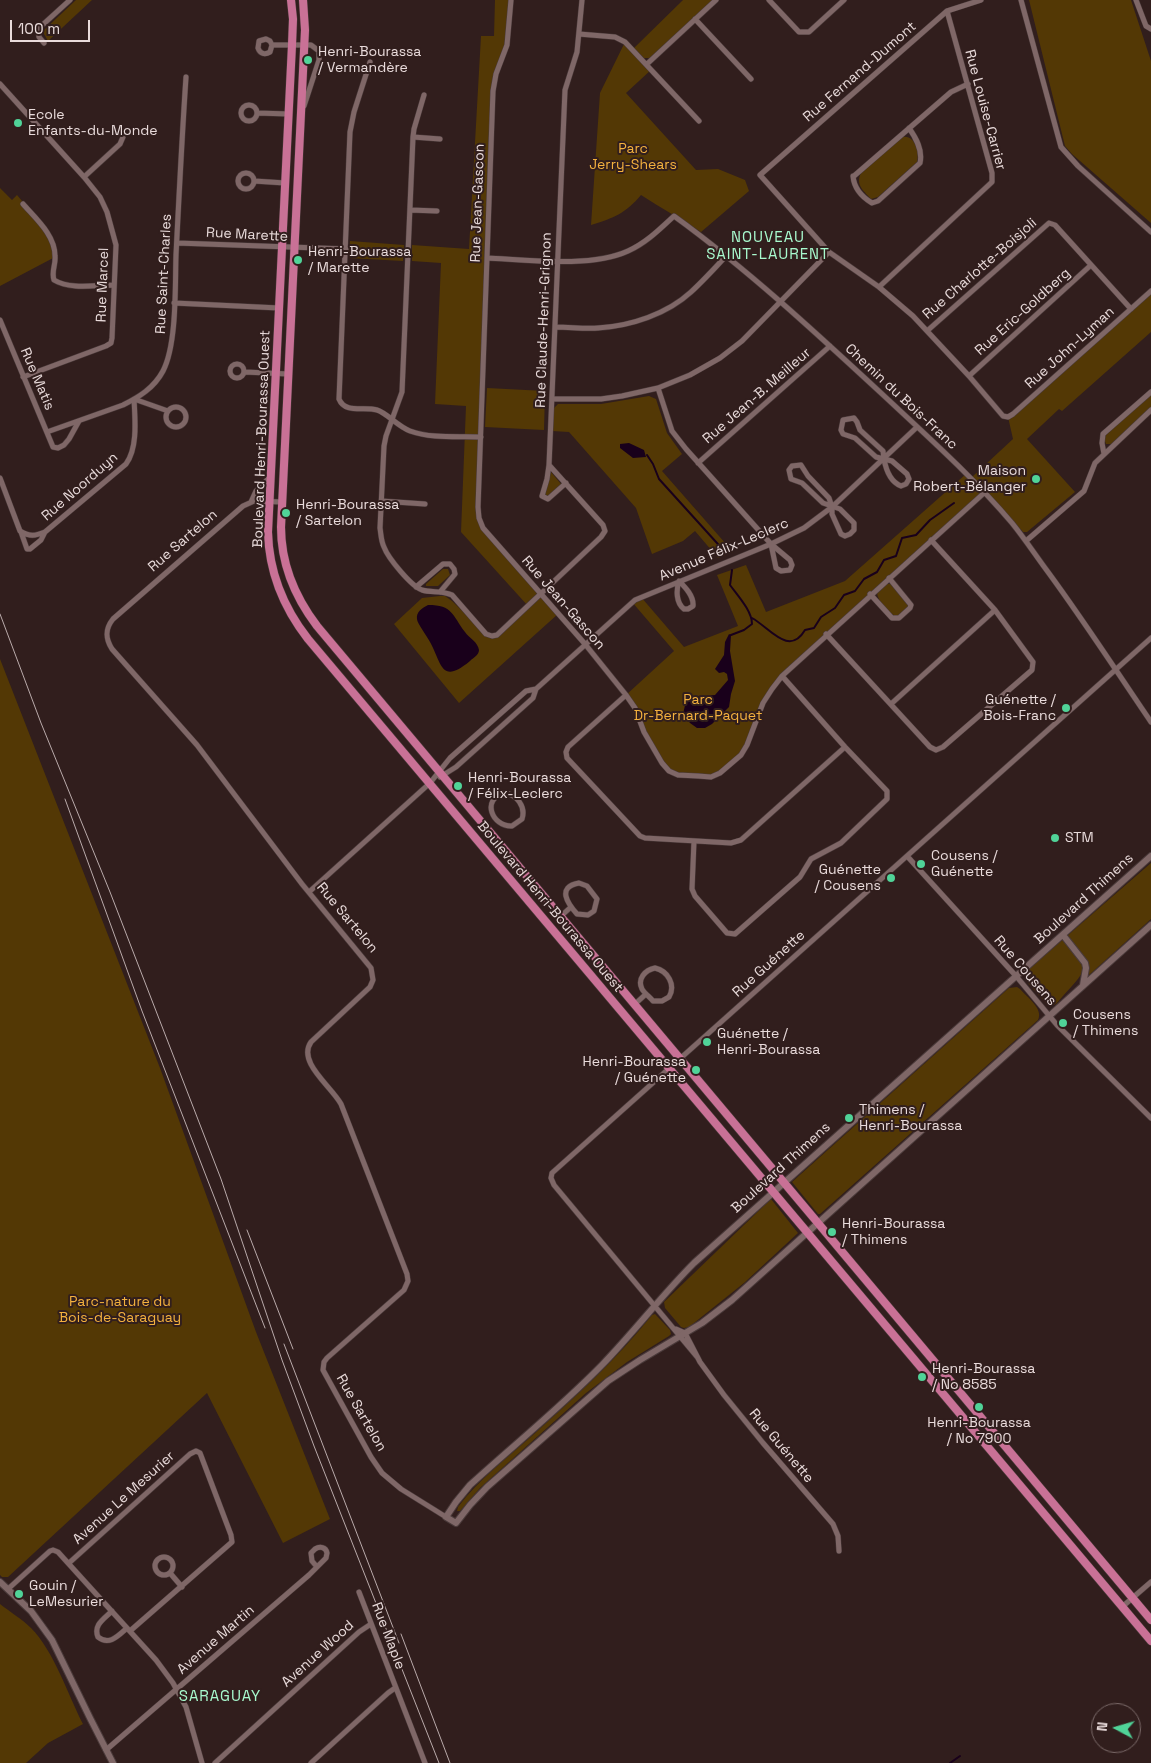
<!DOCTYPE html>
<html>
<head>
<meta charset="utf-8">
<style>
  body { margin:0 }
  #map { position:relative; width:1151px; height:1763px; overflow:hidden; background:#311e1d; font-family:"Space Grotesk",sans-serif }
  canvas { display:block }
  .north { position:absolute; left:1091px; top:1703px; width:50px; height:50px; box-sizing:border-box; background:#311e1d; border:1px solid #7b6a69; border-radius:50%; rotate:276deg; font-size:14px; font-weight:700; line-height:20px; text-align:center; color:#e9dbdb }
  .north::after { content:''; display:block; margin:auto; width:18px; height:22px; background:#50d398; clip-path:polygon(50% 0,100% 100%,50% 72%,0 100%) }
  .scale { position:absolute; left:10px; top:20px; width:80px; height:22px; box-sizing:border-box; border:2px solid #e9dbdb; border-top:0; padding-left:6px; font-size:15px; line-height:18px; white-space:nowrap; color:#e9dbdb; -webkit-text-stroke:4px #311e1d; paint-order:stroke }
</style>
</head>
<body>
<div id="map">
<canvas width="1151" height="1763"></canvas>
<div class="north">N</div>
<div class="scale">100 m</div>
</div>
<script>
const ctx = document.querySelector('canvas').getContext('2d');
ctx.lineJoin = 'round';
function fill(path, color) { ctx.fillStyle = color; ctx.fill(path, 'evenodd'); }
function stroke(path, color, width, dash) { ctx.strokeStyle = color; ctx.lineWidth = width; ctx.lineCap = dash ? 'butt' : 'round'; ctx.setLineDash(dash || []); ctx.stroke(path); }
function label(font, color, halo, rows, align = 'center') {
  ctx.font = font + ' "Space Grotesk",sans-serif'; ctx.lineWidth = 4; ctx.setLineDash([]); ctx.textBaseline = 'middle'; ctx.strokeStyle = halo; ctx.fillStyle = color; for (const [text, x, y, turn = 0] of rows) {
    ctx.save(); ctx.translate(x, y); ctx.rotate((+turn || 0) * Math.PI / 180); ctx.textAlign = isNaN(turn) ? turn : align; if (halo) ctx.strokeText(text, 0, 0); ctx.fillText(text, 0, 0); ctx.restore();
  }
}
fill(new Path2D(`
  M76,0H92L48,41L44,34V30Z
  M495,0H512L510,31L496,74L478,507L483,528L558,614L459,703L394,624L422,598L440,596H445L452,601L486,634L492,636L528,606L461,532L466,406L435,404L441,263L412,261V245L469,249L481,36H494Z
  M683,0H713L652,58H644L634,48Z
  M1029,0H1131L1151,61V223L1072,154L1065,146Z
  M625,42L652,69L626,93L696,170L718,169L745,180L749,191L701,232C681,219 661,208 641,195C626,213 614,218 591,225L600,93Z
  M903,137C915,135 920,153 917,162L878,197L871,199C864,191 855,185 861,173Z
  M0,188L12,200L17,195L45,228L55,257L0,286Z
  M350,241L404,245L403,261L349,258Z
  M1151,292V332L1062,411L1059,409L1027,439L1075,492L1027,532H1023L972,477L1013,439L1008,417Z
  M487,388L545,391L544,430L485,427Z
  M1151,394V408L1112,444H1106L1104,439L1106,435Z
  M649,396L656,399L667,433L682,454L662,471L733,552L718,558L695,531L683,541L652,554L636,508L569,432L552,431L553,409L558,404H601Z
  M551,472L561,484L547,497L544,494Z
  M966,474L984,493L772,689L741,755L711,777L678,775L662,763L626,695L674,651L632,602L641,597L684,647L738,626L717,575L746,565L766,612L845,581Z
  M443,569H448L450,575L438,586H426V584Z
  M887,584H892L908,603V608L899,615L895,616C888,611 878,602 877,593Z
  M0,659L160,1068L256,1332L330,1519L283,1543L207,1393L8,1577H2L0,1575Z
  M1151,863V919L1089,975L1083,971C1079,980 1064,994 1057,1003L1054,1005L1047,1004L1028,983L1026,976L1029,969Z
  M1017,987L1020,989C1027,997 1044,1009 1038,1020L820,1214H818L792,1182L1009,988Z
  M771,1199L798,1233L744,1283L689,1327L684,1328L681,1327L665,1308L664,1302Z
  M655,1314L670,1330L671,1334L669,1336L627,1362L586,1393L480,1488L460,1511H457L458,1507C479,1479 507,1458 533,1435C575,1397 616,1360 652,1315Z
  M0,1604C10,1612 22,1619 31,1628C54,1651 68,1695 83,1724L48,1743L26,1763H0Z`), '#533805');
fill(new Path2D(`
  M629,443L644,450L646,457L633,458L620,448V444Z
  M428,605C453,605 452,615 465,632C469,638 478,642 479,650C479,655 473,658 470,661C441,685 442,664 430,642C427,636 417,623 417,619C416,612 422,608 428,605Z
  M729,634L731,635L730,651L735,681L731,694L729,707L712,724L705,728H697L690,723L683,714L686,701L690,697L715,695L728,680L727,674L724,672L719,673L715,669L724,655L725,642Z`), '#19001b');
stroke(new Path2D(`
  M647,455L653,464L659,479L726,553
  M752,618C770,628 789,657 805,630L814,628L821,617L835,608L844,595L855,591L864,579L877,572L884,560L896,556L902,538L916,535L930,520L954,503
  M731,635L744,630L752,624C752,611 738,596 730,585L732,570
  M950,1763L960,1756`), '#19001b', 2);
const minor = new Path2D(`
  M511,0L507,45L496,74L493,91L478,507L479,518L483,528L585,644L626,695L635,708L644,732L662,763L669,771L678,775L698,776L711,777L720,773L741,755L747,745L763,703L772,689L782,676L984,493
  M769,0L799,32H809L844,0
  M981,0L947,11L760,175L829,252L879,287L913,316L969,376L1003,416L1008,417L1013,414L1151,291
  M1021,0L1061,147L1078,166L1151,232
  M1136,0L1146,26L1151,29
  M695,19L751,79
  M579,34L615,37L625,42L699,121
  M44,43L39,37L38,29L70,0
  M272,45L270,52C265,55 260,54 258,48L259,41L266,39L270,41L272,45H311L319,51V60L304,106
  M370,62L354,112L350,132L339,399C345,414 364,406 377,410C387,413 397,426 410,431C432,439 458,436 481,437
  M647,64L716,0
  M0,84L84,177L100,197L107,212L116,245L112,338L111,343L106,346L23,377
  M424,95L414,129L413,137L402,392L386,436L384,446L380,528C381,534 381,541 384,547C388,558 411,586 422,590C432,593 442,590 452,595L486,634L492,636L497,635L601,537L605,531L603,525L549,465L565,90L577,52L582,0
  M241 113a8 8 0 1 1 16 0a8 8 0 1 1-16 0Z
  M257,113L289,114
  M909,128C916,138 923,150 920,163L878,201L872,203C862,197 854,188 853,176H854L951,92L968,84
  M413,137L440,139
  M238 181a8 8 0 1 1 16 0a8 8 0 1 1-16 0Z
  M84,177L120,144L123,137L121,130
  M254,181L285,183
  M23,204C36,219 55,235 55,256C56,265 51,271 54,280C70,290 96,285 114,285
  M410,210L437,211
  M177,243L346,249
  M487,258C528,260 591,268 628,251C646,243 660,229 674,216C747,269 814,331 881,393C926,435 972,476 1012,523C1025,539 1036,556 1048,572C1084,621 1117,672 1151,722
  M879,287L992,182V173L947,11
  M174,303L279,308
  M0,320L53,447L58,448L64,445L69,439L79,421
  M556,327C570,327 584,329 598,328C631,326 667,314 691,292C703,281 715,268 726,256
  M927,331L1049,223L1055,225L1131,309
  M230 371a7 7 0 1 1 14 0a7 7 0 1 1-14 0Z
  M245,372L288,374
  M969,376L1091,265
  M658,388L672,431L686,449L771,544L790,560L792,565L790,570L781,571L776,568L771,544
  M553,399H601L622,396L658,388L690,375L720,358L742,341L829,252
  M166 417a10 10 0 1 1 20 0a10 10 0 1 1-20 0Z
  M47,432L123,405C139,397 154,388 163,371C177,344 175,286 176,255C179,196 182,136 186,77
  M1104,454L1102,443L1103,434L1151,392
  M884,459L883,451L860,430L857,422L854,418L843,420L841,430L843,434L855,438L876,457L892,461L907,474L909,479L906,484L901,486C891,482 886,470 884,459
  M698,463L830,346
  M549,465L547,479L542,496L548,499L566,483
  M0,478L20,531C30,537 35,536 45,532L126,464C138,448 135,419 134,399L168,411
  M381,501L425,504
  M251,502L256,491L270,477
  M282,502L254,501L243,506L113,619C105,629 105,638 112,649L197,745L302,884L371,968L373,980L370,987L311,1042C297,1062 331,1086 341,1104L407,1274L408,1281L404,1290L327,1358L324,1362L323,1370L371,1457L382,1473L401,1489L446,1517
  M832,507L829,498L808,476L801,465L792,466L789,470L791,479L802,483L823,503L840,509L854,523V530L850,534L845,536L841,534L832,514V507
  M21,532L27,549H30L41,540L45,532
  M1026,541L1084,491L1095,463L1151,410
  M679,581C685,587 694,596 693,606L688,609H684C676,603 676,590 679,581Z
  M416,587L443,564H450L454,569L455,574L440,592
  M870,594L892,618H899L910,608L911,605L889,578
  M826,634L930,747L936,750L943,747L1032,670L1033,662L995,610L931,540
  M626,695L568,747L566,752L567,758L640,836L645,838L731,843L741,840L845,747
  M891,704L995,610
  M440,777L456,767L533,698L536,689
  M504,793C517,794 526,807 522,819L512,826C492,827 481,799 504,793Z
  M694,841L692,889L695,896L727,933L735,934L800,877L811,859L841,843L887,799V791L845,747L782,676
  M907,856L1016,976L1057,1025L1151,1118
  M579,883L587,886L597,899L594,911L588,915L577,914C568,904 556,887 579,883Z
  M309,892L430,783L450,758L526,691L536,689L635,600L771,544L804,528L832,507L917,427
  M561,916L571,907
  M655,968C668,971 676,985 669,997L662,1001H653C650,997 644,993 642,989C637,979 645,970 655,968Z
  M635,1004L646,994
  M676,1329L685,1333L700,1362L724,1395L763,1443L833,1524L838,1536L839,1551
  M698,1358L554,1185L551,1178L552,1173L1151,638
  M155 1566a9 9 0 1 1 18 0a9 9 0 1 1-18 0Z
  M69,1563L190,1454L196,1451L200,1453L231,1535L232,1542L130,1631
  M170,1573L182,1587
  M8,1589L50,1551L53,1550L58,1552L156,1660L173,1683L186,1707L202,1763
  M359,1592L425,1763
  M1122,1607L1151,1582
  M112,1611C104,1619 93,1625 98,1637C109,1646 118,1636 127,1628
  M106,1750L309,1575L326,1558L327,1553C326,1547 320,1546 315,1549L311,1553L312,1561L317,1567
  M215,1763L359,1632L371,1624
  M311,1763L388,1693L395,1688`);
const tertiary = new Path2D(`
  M1151,856L694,1263C662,1295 634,1332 602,1365C561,1407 514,1445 470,1485L456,1502L446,1517L456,1523L470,1505L487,1487L608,1381L640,1360L702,1323L732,1300L1151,925
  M1063,935L1085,963L1086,968L1083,985
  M0,1582L31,1611L52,1640L90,1718L113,1763`);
const primary = new Path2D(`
  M291,0L293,19L292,45L268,532C269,573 283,607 308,639L1151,1641
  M303,0L305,30L281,527C281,565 295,597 317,626L1151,1620`);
stroke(minor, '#4a3a3a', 6);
stroke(tertiary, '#4a3a3a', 8);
stroke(primary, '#4a3a3a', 9);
stroke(minor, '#7f6767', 5);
stroke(tertiary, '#7f6767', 6);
stroke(primary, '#c97196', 8);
stroke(new Path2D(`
  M0,614L41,723L110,892L221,1179L282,1360L314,1446L439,1763
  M65,799L142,1011L265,1328
  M247,1230L293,1349
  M284,1344L399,1643
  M401,1634L450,1763`), '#baabab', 1);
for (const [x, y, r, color] of [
  [308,60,5,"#50d398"],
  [18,123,5,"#50d398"],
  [298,260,5,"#50d398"],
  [1036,479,5,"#50d398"],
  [286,513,5,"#50d398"],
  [1066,708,5,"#50d398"],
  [458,786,5,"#50d398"],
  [1055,838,5,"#50d398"],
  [921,864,5,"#50d398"],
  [891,878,5,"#50d398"],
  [1063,1023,5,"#50d398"],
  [707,1042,5,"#50d398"],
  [696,1070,5,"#50d398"],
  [849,1118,5,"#50d398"],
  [832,1232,5,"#50d398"],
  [922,1377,5,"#50d398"],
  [979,1407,5,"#50d398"],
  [19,1594,5,"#50d398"]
]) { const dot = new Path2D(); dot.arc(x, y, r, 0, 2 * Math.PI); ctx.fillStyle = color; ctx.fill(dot); stroke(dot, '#311e1d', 2); }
label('14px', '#e9dbdb', '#311e1d', [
  ["Henri-Bourassa",318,52],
  ["/ Vermandère",318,68],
  ["Ecole",28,115],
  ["Enfants-du-Monde",28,131],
  ["Henri-Bourassa",308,252],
  ["/ Marette",308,268],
  ["Maison",1026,471,"right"],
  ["Robert-Bélanger",1026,487,"right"],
  ["Henri-Bourassa",296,505],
  ["/ Sartelon",296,521],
  ["Guénette /",1056,700,"right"],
  ["Bois-Franc",1056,716,"right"],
  ["Henri-Bourassa",468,778],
  ["/ Félix-Leclerc",468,794],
  ["STM",1065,838],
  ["Cousens /",931,856],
  ["Guénette",931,872],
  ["Guénette",881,870,"right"],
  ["/ Cousens",881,886,"right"],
  ["Cousens",1073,1015],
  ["/ Thimens",1073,1031],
  ["Guénette /",717,1034],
  ["Henri-Bourassa",717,1050],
  ["Henri-Bourassa",686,1062,"right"],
  ["/ Guénette",686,1078,"right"],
  ["Thimens /",859,1110],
  ["Henri-Bourassa",859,1126],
  ["Henri-Bourassa",842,1224],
  ["/ Thimens",842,1240],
  ["Henri-Bourassa",932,1369],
  ["/ No 8585",932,1385],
  ["Henri-Bourassa",979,1423,"center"],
  ["/ No 7900",979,1439,"center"],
  ["Gouin /",29,1586],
  ["LeMesurier",29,1602]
], 'left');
label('14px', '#e9dbdb', '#311e1d', [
  ["Rue Fernand-Dumont",860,72,-41],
  ["Rue Louise-Carrier",985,110,75],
  ["Rue Jean-Gascon",478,203,-88],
  ["Rue Marette",247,235,3],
  ["Rue Charlotte-Boisjoli",980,269,-41],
  ["Rue Saint-Charles",164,274,-87],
  ["Rue Marcel",103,285,-88],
  ["Rue Eric-Goldberg",1023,312,-42],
  ["Rue Claude-Henri-Grignon",544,320,-88],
  ["Rue John-Lyman",1070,348,-42],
  ["Rue Matis",37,379,67],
  ["Rue Jean-B. Meilleur",757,396,-41],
  ["Chemin du Bois-Franc",901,397,43],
  ["Boulevard Henri-Bourassa Ouest",262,439,-88],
  ["Rue Noorduyn",80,487,-41],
  ["Rue Sartelon",183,541,-41],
  ["Avenue Félix-Leclerc",724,550,-23],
  ["Rue Jean-Gascon",563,603,49],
  ["Boulevard Thimens",1084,899,-42],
  ["Boulevard Henri-Bourassa Ouest",550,907,50],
  ["Rue Sartelon",347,918,50],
  ["Rue Guénette",769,964,-42],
  ["Rue Cousens",1025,971,49],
  ["Boulevard Thimens",781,1168,-42],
  ["Rue Sartelon",361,1413,60],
  ["Rue Guénette",781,1446,50],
  ["Avenue Le Mesurier",124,1498,-42],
  ["Rue Maple",388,1636,69],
  ["Avenue Martin",216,1640,-41],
  ["Avenue Wood",318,1654,-42]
]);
label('14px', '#f4b13e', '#311e1d', [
  ["Parc",633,149],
  ["Jerry-Shears",633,165],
  ["Parc",698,700],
  ["Dr-Bernard-Paquet",698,716],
  ["Parc-nature du",120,1302],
  ["Bois-de-Saraguay",120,1318]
]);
ctx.letterSpacing = '1px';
label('15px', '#a8face', '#311e1d', [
  ["NOUVEAU",768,238],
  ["SAINT-LAURENT",768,255],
  ["SARAGUAY",220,1697]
]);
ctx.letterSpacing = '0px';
</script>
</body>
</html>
